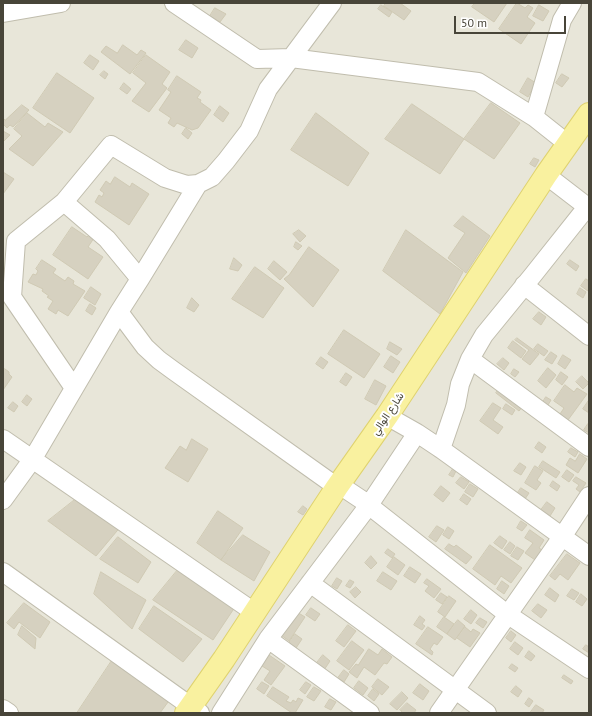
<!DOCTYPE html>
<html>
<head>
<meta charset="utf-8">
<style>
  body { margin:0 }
  #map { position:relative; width:592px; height:716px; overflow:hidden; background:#f4f3eb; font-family:"PT Sans",sans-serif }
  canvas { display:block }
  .frame { position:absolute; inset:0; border:4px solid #484539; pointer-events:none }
  .scale { position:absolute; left:454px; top:16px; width:112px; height:18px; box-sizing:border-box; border:2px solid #484539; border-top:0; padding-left:5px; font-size:12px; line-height:14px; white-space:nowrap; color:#484539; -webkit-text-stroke:3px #fff; paint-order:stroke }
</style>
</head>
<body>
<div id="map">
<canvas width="592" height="716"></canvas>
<div class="frame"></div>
<div class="scale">50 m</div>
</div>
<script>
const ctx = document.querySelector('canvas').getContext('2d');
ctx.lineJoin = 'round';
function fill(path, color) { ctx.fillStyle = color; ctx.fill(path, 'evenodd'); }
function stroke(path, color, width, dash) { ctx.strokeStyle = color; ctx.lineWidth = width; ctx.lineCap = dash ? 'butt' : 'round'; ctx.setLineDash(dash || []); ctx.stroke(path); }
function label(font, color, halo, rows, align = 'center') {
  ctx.font = font + ' "PT Sans",Vazirmatn,sans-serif'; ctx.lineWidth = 4; ctx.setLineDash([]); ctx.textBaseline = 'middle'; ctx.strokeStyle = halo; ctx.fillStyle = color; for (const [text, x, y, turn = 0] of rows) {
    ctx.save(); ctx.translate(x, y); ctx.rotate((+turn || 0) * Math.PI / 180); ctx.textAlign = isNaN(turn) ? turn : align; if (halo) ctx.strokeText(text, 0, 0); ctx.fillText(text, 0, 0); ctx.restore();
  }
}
fill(new Path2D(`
  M3,3H589V713H3Z`), '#e8e6d9');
const building = new Path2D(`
  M386,3H400L411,11L404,20L384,6Z
  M475,3H507L494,22L472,7Z
  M517,3L525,8L528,5L533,8L527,17L535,23L521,44L499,29Z
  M381,5L392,12L389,17L378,9Z
  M539,5L549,11L543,21L533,16Z
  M215,8L226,14L220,22L210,16Z
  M186,40L198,48L192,58L179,50Z
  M123,45L137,55L141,50L146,53L130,74L101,52L106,46L117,53Z
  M90,55L99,61L93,70L84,63Z
  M146,55L170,72L162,84L167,88L149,112L132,101L146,83L133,73Z
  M104,71L108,74L105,79L100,75Z
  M57,73L94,98L70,133L33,108Z
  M562,74L569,78L562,87L556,83Z
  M177,76L201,92L197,98L201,100L200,102L211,110L198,128L192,130L177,123L174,127L168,123L171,118L159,110L171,92L168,90Z
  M528,78L536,83L528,97L520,92Z
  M124,83L131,89L127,94L120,89Z
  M491,103L520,123L494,159L464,139Z
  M412,104L464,139L440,174L385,139Z
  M22,105L29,110L13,127L10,125L7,128L3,124V118L5,120Z
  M220,106L229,113L223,122L214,115Z
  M27,113L45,127L48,123L63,132L33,166L9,149L22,136L14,129Z
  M316,113L369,153L348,186L291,150Z
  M186,128L192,133L188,139L182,134Z
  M3,131L10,135L3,142Z
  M534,158L539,160L535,167L530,164Z
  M3,172L14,179L3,194Z
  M115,177L130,187L132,183L149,194L129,225L95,202L99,195L102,197L104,193L100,190L106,181L110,184Z
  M463,216L490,236L466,273L448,258L465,233L454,226Z
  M72,227L87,237L89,235L94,238L88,247L103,257L88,279L53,255Z
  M299,230L306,236L300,242L293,234Z
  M406,230L463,272L440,314L383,271Z
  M296,242L302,246L298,250L294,247Z
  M309,247L339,270L313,307L284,279L289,275Z
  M234,258L242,265L238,271L230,269Z
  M42,260L56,269L53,273L65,281L68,277L74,281L73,284L85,291L68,316L58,310L56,314L48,309L53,301L47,297L49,296L42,291L43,289L28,282L33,274L36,275L38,271L36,269Z
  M570,260L579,266L576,271L567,264Z
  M274,261L287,272L280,280L268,269Z
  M255,267L284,288L263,318L232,299Z
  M586,279L589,281L588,291L581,286Z
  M91,287L101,294L95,305L84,298Z
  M580,288L586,292L583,298L577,294Z
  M192,298L199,305L194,312L187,308Z
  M90,304L96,308L92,315L86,311Z
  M539,312L546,317L541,325L533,319Z
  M344,330L380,354L364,378L328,354Z
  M517,338L539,354L530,365L522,359L529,350L515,340Z
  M513,341L526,351L521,358L508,348Z
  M390,342L402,349L397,355L387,349Z
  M538,344L548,351L544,356L534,349Z
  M551,352L557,356L552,364L545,360Z
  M563,355L571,360L565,369L558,364Z
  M391,356L400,362L393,373L384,367Z
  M321,357L328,362L323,369L316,364Z
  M503,358L509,363L504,370L497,364Z
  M548,368L556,375L546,388L538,381Z
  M5,369L9,372V374L12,377L3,390V370Z
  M514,369L519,372L515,377L511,374Z
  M561,372L568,377L562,385L556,380Z
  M346,373L352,377L346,386L340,382Z
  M582,376L589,383L583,389L576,382Z
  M375,380L386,386L376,405L365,399Z
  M565,385L574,392L577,388L587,394L568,420L560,414L564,408L554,401Z
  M500,388L523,406L519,411L496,393Z
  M27,395L32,399L27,406L22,402Z
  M546,397L551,400L548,405L543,402Z
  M589,400V413L583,409Z
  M13,402L18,406L14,412L8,408Z
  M493,403L501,408L493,420L503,427L498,434L480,421Z
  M506,404L515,410L512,415L503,409Z
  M588,424L589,425V433L584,430Z
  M192,439L208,449L188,482L165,468L180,446L186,450Z
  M539,442L546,447L542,453L535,448Z
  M571,448L578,452L575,457L568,452Z
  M580,454L587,459L578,473L566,465L570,458L575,461Z
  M543,461L560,472L556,478L539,467Z
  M520,463L526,467L521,475L514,471Z
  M535,466L543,471L537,480L541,483L536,490L525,483Z
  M453,469L456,471L453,477L449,475Z
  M567,470L574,475L569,482L562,477Z
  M461,477L469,482L464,489L456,483Z
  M576,477L586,483L580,492L576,489L579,485L573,481Z
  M553,481L560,486L557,491L550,486Z
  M470,484L478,489L473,497L465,492Z
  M441,486L450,493L443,502L434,495Z
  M521,488L529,493L525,499L517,494Z
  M464,494L471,499L467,505L460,500Z
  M81,495L122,525L96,556L48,521Z
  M547,502L555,508L550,516L541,510Z
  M303,506L307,509L303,515L298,512Z
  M218,511L243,528L221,560L197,543Z
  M521,521L527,525L522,531L517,528Z
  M437,526L444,530L436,542L429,537Z
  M448,527L454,531L449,539L443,535Z
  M530,530L544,540L539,548L545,552L538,562L525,553L533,543L525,538Z
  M243,535L270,552L254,581L221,560Z
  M500,536L507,541L502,549L494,543Z
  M118,537L151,562L138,583L100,559Z
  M510,542L515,546L510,554L504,550Z
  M449,544L454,547L456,545L472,557L466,564L445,549Z
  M490,545L522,568L511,583L501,576L495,585L473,569Z
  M517,547L524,551L518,560L511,556Z
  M388,549L395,554L392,558L385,553Z
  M567,554L580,563L568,580L560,574L555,580L550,576Z
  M371,556L377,563L371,569L365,563Z
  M394,557L405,565L398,575L387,567Z
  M181,566L235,607L213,640L153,600Z
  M410,567L421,574L415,583L404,576Z
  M101,572L146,600L132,629L94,594Z
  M383,572L397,581L391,590L377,581Z
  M337,578L342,581L337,589L332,586Z
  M427,579L441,589L434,598L425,591L429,586L424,583Z
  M350,580L354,582L350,588L346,586Z
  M502,581L509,586L504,594L497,589Z
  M356,587L361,592L355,598L350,592Z
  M550,588L559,595L555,602L545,595Z
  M572,589L579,593L574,600L567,596Z
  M441,593L447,597L442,604L436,600Z
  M581,594L587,599L582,606L576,602Z
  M449,596L456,601L445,617L438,612Z
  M24,603L50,622L40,638L19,622L14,629L7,623Z
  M538,604L547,610L541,618L532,611Z
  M154,606L202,639L183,662L139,629Z
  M311,608L320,614L315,621L306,615Z
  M471,610L477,615L471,624L464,619Z
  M297,612L305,617L289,641L281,635Z
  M420,616L425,620L422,624L425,626L422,630L414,625Z
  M444,617L454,624L447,634L437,627Z
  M480,618L487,622L483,628L476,623Z
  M458,620L465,626L455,640L447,634Z
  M348,625L356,631L344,647L336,641Z
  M22,626L36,638L35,649L18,635Z
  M428,627L443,637L437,645L434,643L430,649L433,652L432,655L416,644Z
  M465,627L471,632L473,629L480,633L470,647L457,638Z
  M511,631L516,635L511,642L506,638Z
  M295,634L302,639L296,648L289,643Z
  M352,641L364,650L349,670L337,661Z
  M515,642L523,648L518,655L510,649Z
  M586,645L589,647V653L583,649Z
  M369,649L378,655L382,649L392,657L387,664L384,663L375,675L364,667L357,678L349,672L356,664L358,665Z
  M529,651L535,656L531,661L525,657Z
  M269,655L285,666L271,685L264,680L270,671L262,666Z
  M323,655L330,661L324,670L316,664Z
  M113,659L171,698L160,713H77Z
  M512,664L518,668L515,672L509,668Z
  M344,670L349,674L344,682L338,678Z
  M564,675L573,681L571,684L562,678Z
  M378,679L389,687L382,695L372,687Z
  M359,681L368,688L363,695L354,688Z
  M262,682L269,686L264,694L257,689Z
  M306,682L311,685L305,694L300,690Z
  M420,684L429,691L423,700L413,693Z
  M516,686L522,691L518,697L511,692Z
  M273,687L289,697L286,701L291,703L293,700L296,702L298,698L303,700L295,713H292L267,696Z
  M314,687L321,691L314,701L307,697Z
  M373,689L379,694L374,701L368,696Z
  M402,692L408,698L397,710L390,704Z
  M529,698L533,701L529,707L525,704Z
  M330,699L336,702L331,710L325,707Z
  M407,703L416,710L414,713H400L402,711L400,710Z
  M536,705L544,710L542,713H530Z`);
fill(building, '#d6d1c0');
stroke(building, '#d0cab4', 1);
const minor = new Path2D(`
  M174,3L257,59L291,58L478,82L534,117L568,144
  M3,13L61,3
  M534,117L562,20L572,3
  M546,175L589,208
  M198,184L140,279L119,312L145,347L159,360L174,371L337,487L347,490L362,500L507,614L589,669
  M64,202L107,239L140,279
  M524,285L589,336
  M470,359L589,447
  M74,388L12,297L16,241L64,202L111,145L165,178L187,185L198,184L212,177L226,161L249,131L268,89L332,3
  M387,416L417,433L441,449L589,556
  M3,439L254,612
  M441,449L456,405L460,384L470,359L484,335L533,275L587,207
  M3,500L32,460L119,312
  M3,572L200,713
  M310,583L487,713
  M268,639L370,713
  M3,709L9,713
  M221,713L268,639L369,505L417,433
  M439,713L562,537L589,496`);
const major = new Path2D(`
  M186,713L224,659L337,487L387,416L546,175L589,114`);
stroke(minor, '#c0bdad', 20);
stroke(major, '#dfd26e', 24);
stroke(minor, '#fff', 18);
stroke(major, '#f9f19f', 22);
label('11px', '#484539', '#fff', [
  ["شارع الوالي",388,414,-56]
]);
</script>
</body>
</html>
